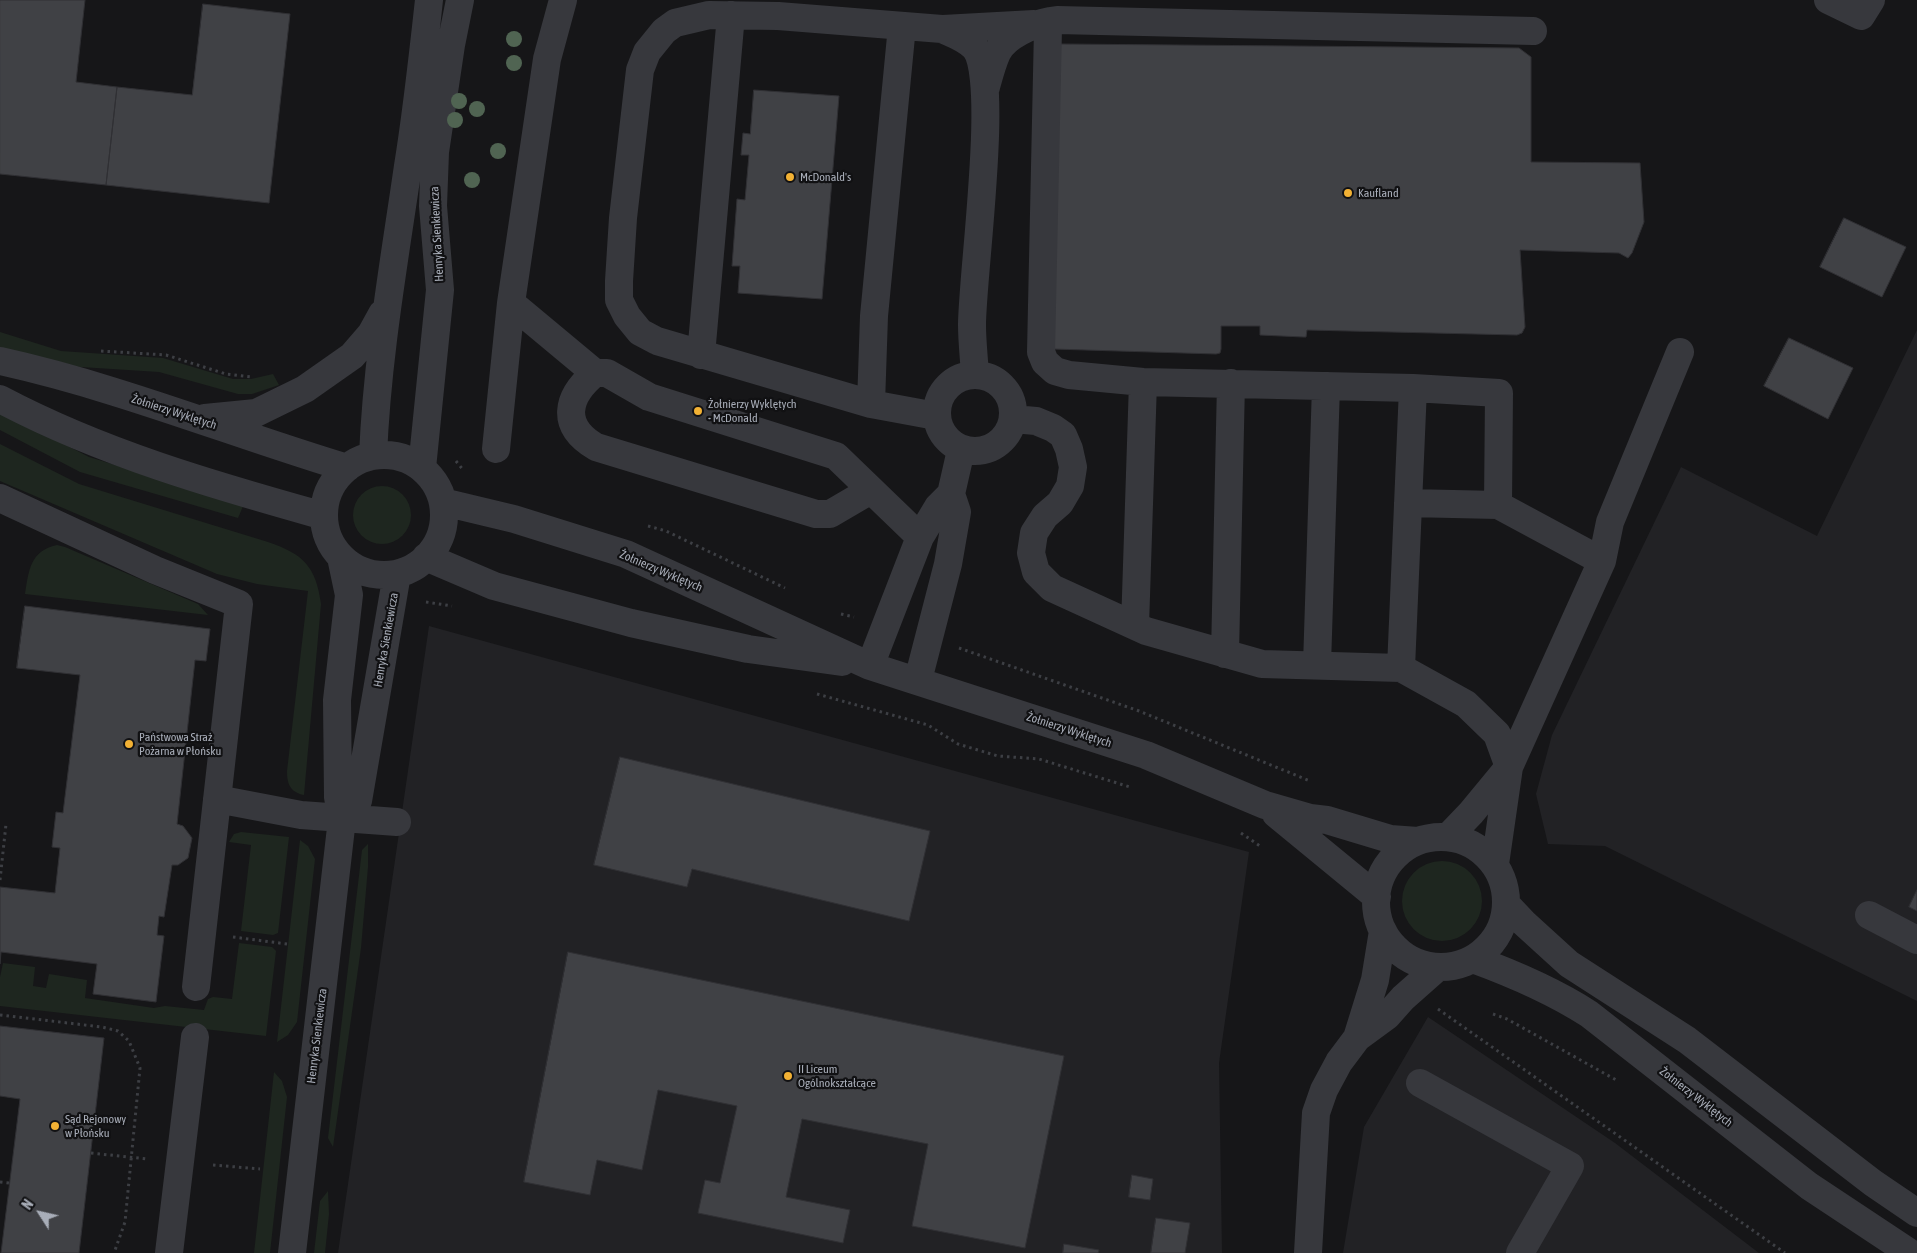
<!DOCTYPE html>
<html>
<head>
<meta charset="utf-8">
<style>
  body { margin:0 }
  #map { position:relative; width:1917px; height:1253px; overflow:hidden; background:#161618; font-family:"Asap Condensed",sans-serif }
  canvas { display:block }
  .north { position:absolute; left:15px; top:1188px; width:50px; height:50px; -webkit-text-stroke:4px #111113; paint-order:stroke; rotate:305deg; font-size:14px; font-weight:700; line-height:20px; text-align:center; color:#a8adb8 }
  .north::after { content:''; display:block; margin:auto; width:18px; height:22px; background:#a8adb8; clip-path:polygon(50% 0,100% 100%,50% 72%,0 100%) }
</style>
</head>
<body>
<div id="map">
<canvas width="1917" height="1253"></canvas>
<div class="north">N</div>
</div>
<script>
const ctx = document.querySelector('canvas').getContext('2d');
ctx.lineJoin = 'round';
function fill(path, color) { ctx.fillStyle = color; ctx.fill(path, 'evenodd'); }
function stroke(path, color, width, dash) { ctx.strokeStyle = color; ctx.lineWidth = width; ctx.lineCap = dash ? 'butt' : 'round'; ctx.setLineDash(dash || []); ctx.stroke(path); }
function label(font, color, halo, rows, align = 'center') {
  ctx.font = font + ' "Asap Condensed",sans-serif'; ctx.lineWidth = 4.5; ctx.setLineDash([]); ctx.textBaseline = 'middle'; ctx.strokeStyle = halo; ctx.fillStyle = color; for (const [text, x, y, turn = 0] of rows) {
    ctx.save(); ctx.translate(x, y); ctx.rotate((+turn || 0) * Math.PI / 180); ctx.textAlign = isNaN(turn) ? turn : align; if (halo) ctx.strokeText(text, 0, 0); ctx.fillText(text, 0, 0); ctx.restore();
  }
}
fill(new Path2D(`
  M1917,330V1001L1605,846L1548,844L1536,794L1552,735L1681,467L1817,536Z
  M429,626L1249,852L1219,1063L1222,1253H338Z
  M1428,1017L1615,1143L1759,1253H1343L1364,1127Z`), '#222225');
fill(new Path2D(`
  M0,332L61,351L163,358L233,379H251L273,374L279,385L252,394H238L159,372L65,366L0,348Z
  M0,411L89,457L244,504L238,518L80,472L0,430Z
  M0,444L79,484L268,542C303,554 316,566 321,604L304,795C290,792 287,784 287,771L308,591L257,584L217,574L0,481Z
  M353 515a29 29 0 1 1 58 0a29 29 0 1 1-58 0Z
  M57,545L65,547L198,604L208,615L25,594C29,570 30,551 57,545Z
  M241,832L289,837L278,933L273,935L241,931L251,845L229,842L234,834Z
  M300,840L308,846L315,859L297,1022L288,1035L277,1042Z
  M368,844V867L361,948L333,1147L328,1138L362,850Z
  M1402 901a40 40 0 1 1 80 0a40 40 0 1 1-80 0Z
  M239,943L272,947L276,951L266,1036L0,1006V977L3,963L35,967L33,986L46,988L49,974L87,980L85,998L154,1008L165,1006L204,1010L208,999L213,997L232,999Z
  M274,1072L282,1081L287,1097L270,1253H254Z
  M328,1191L329,1214L325,1253H314L320,1201Z`), '#1e261f');
const building = new Path2D(`
  M0,0H85L76,82L117,87L106,185L0,174Z
  M203,4L290,14L269,203L106,185L117,87L192,95Z
  M1061,44L1519,48L1531,57V162L1640,163L1644,222L1632,253L1628,258L1619,253L1520,250L1525,327L1522,333L1517,335L1307,330L1306,337H1303L1260,335V326H1221V349L1220,353L1216,354L1053,349Z
  M754,90L839,96L822,299L738,293L740,266H732L737,199L745,200L749,155H741L743,133L750,134Z
  M1844,218L1906,247L1882,297L1820,267Z
  M1789,338L1853,368L1828,419L1764,386Z
  M25,606L210,629L206,661L195,660L177,824L183,826L192,838L188,858L178,865H172L164,917L159,916L157,935L164,936L156,1002L93,994L97,964L1,952L0,964V887L55,893L60,848L52,847L56,812L63,813L80,675L17,668Z
  M620,757L930,831L909,921L692,869L687,887L594,865Z
  M1917,890V911L1909,907Z
  M568,952L1064,1056L1025,1248L912,1226L928,1144L802,1119L786,1197L850,1210L843,1243L698,1213L705,1180L720,1183L737,1106L658,1090L642,1170L597,1160L590,1195L524,1182Z
  M0,1026L104,1038L79,1253H1L20,1099L0,1096Z
  M1132,1175L1153,1179L1150,1200L1129,1197Z
  M1156,1218L1190,1223L1185,1253H1151Z
  M1064,1244L1099,1250L1098,1253H1063Z`);
fill(building, '#404145');
stroke(building, '#303034', 1);
stroke(new Path2D(`
  M101,351L166,355L226,374L251,377
  M456,461L464,471
  M648,526L666,531L785,588
  M426,602L452,606
  M841,614L854,617
  M959,648L1139,711L1310,781
  M817,694L928,725L958,744L998,756L1039,759L1130,787
  M1241,833L1260,846
  M0,880L6,824
  M233,937L287,944
  M1438,1009L1785,1253
  M1493,1014L1507,1019L1618,1081
  M0,1015L102,1027L118,1031L129,1041L140,1068L125,1222L114,1253
  M91,1153L147,1159
  M213,1165L260,1169
  M0,1182L9,1183`), '#3d3f44', 3, [2.5, 4]);
stroke(new Path2D(`
  M1828,0L1861,16L1871,0
  M943,29L1034,24
  M986,87C989,76 992,64 997,53C1005,36 1033,24 1050,21
  M511,303L595,373H607L649,397L836,456L920,537
  M701,355L731,15
  M0,361C118,387 231,433 347,468
  M595,373C566,397 560,426 596,447L816,514H830L871,490
  M937 413a38 38 0 1 1 76 0a38 38 0 1 1-76 0Z
  M0,399C102,453 213,485 324,516
  M871,404L874,316L902,26
  M936,416L871,404L657,341L640,332L627,316L619,300V281L623,218L640,70L647,52L664,31L675,23L709,15L778,16L942,29C953,34 966,38 975,48C1000,79 972,275 972,325C972,341 974,358 975,375
  M205,418L256,413L305,389L352,356L371,334L382,314
  M1013,419L1036,421L1053,428L1063,435L1069,449L1073,467L1070,486L1060,503L1045,516L1034,533L1031,553L1036,572L1052,588L1146,631L1262,664L1401,668L1466,704L1497,734L1509,767L1495,864
  M496,449L511,303L547,59L563,0
  M324 515a60 60 0 1 1 120 0a60 60 0 1 1-120 0Z
  M373,456C377,358 394,263 408,166C417,111 423,55 429,0
  M422,468L440,290L433,206L435,152L451,45L460,0
  M0,498L155,570L239,604L196,987
  M443,502L514,519L626,554L870,666L1146,755L1265,805L1310,818L1327,820L1390,839L1418,841
  M1408,503L1498,505L1499,393L1413,388
  M1498,505L1602,561
  M426,557L494,586L631,623L748,649L842,662
  M1135,626L1143,382
  M1225,654L1231,383
  M1317,665L1326,386
  M870,666L920,537L938,507L951,494
  M1401,668L1413,388L1143,382L1069,375L1055,371L1045,362L1041,352L1048,28L1050,21L1057,20L1533,31
  M918,680L948,564L957,512L951,494L961,450
  M217,799L301,815L397,822
  M1276,814L1377,897
  M342,819L358,801L397,574
  M1376 902a65 65 0 1 1 130 0a65 65 0 1 1-130 0Z
  M1448,837L1471,813L1509,767L1602,561L1610,522L1680,352
  M1507,905L1524,923L1569,964L1687,1040L1873,1183L1917,1213
  M1869,915L1917,940
  M1473,959C1514,974 1552,990 1589,1014L1809,1186L1910,1253
  M1357,1038L1375,980L1383,931
  M1420,1083L1570,1166L1520,1253
  M169,1253L195,1037
  M292,1253L342,819L338,797L337,700L349,595L341,557
  M1308,1253L1316,1113L1324,1090L1339,1062L1357,1038L1387,1016L1403,998L1438,967`), '#37383d', 28);
ctx.fillStyle = '#506452';
for (const [x, y] of [
  [514,39],
  [514,63],
  [459,101],
  [477,109],
  [455,120],
  [498,151],
  [472,180]
]) { ctx.beginPath(); ctx.arc(x, y, 8, 0, 2 * Math.PI); ctx.fill(); }
for (const [x, y, r, color] of [
  [790,177,5,"#f2b134"],
  [1348,193,5,"#f2b134"],
  [698,411,5,"#f2b134"],
  [129,744,5,"#f2b134"],
  [788,1076,5,"#f2b134"],
  [55,1126,5,"#f2b134"]
]) { const dot = new Path2D(); dot.arc(x, y, r, 0, 2 * Math.PI); ctx.fillStyle = color; ctx.fill(dot); stroke(dot, '#111113', 2); }
label('12px', '#a8adb8', '#111113', [
  ["McDonald's",800,177],
  ["Kaufland",1358,193],
  ["Żołnierzy Wyklętych",708,404],
  ["- McDonald",708,418],
  ["Państwowa Straż",139,737],
  ["Pożarna w Płońsku",139,751],
  ["II Liceum",798,1069],
  ["Ogólnokształcące",798,1083],
  ["Sąd Rejonowy",65,1119],
  ["w Płońsku",65,1133]
], 'left');
label('12px', '#a8adb8', '#111113', [
  ["Henryka Sienkiewicza",437,234,-93],
  ["Żołnierzy Wyklętych",174,412,18],
  ["Żołnierzy Wyklętych",661,571,23],
  ["Henryka Sienkiewicza",386,640,-80],
  ["Żołnierzy Wyklętych",1069,730,18],
  ["Henryka Sienkiewicza",317,1036,-83],
  ["Żołnierzy Wyklętych",1696,1097,38]
]);
</script>
</body>
</html>
